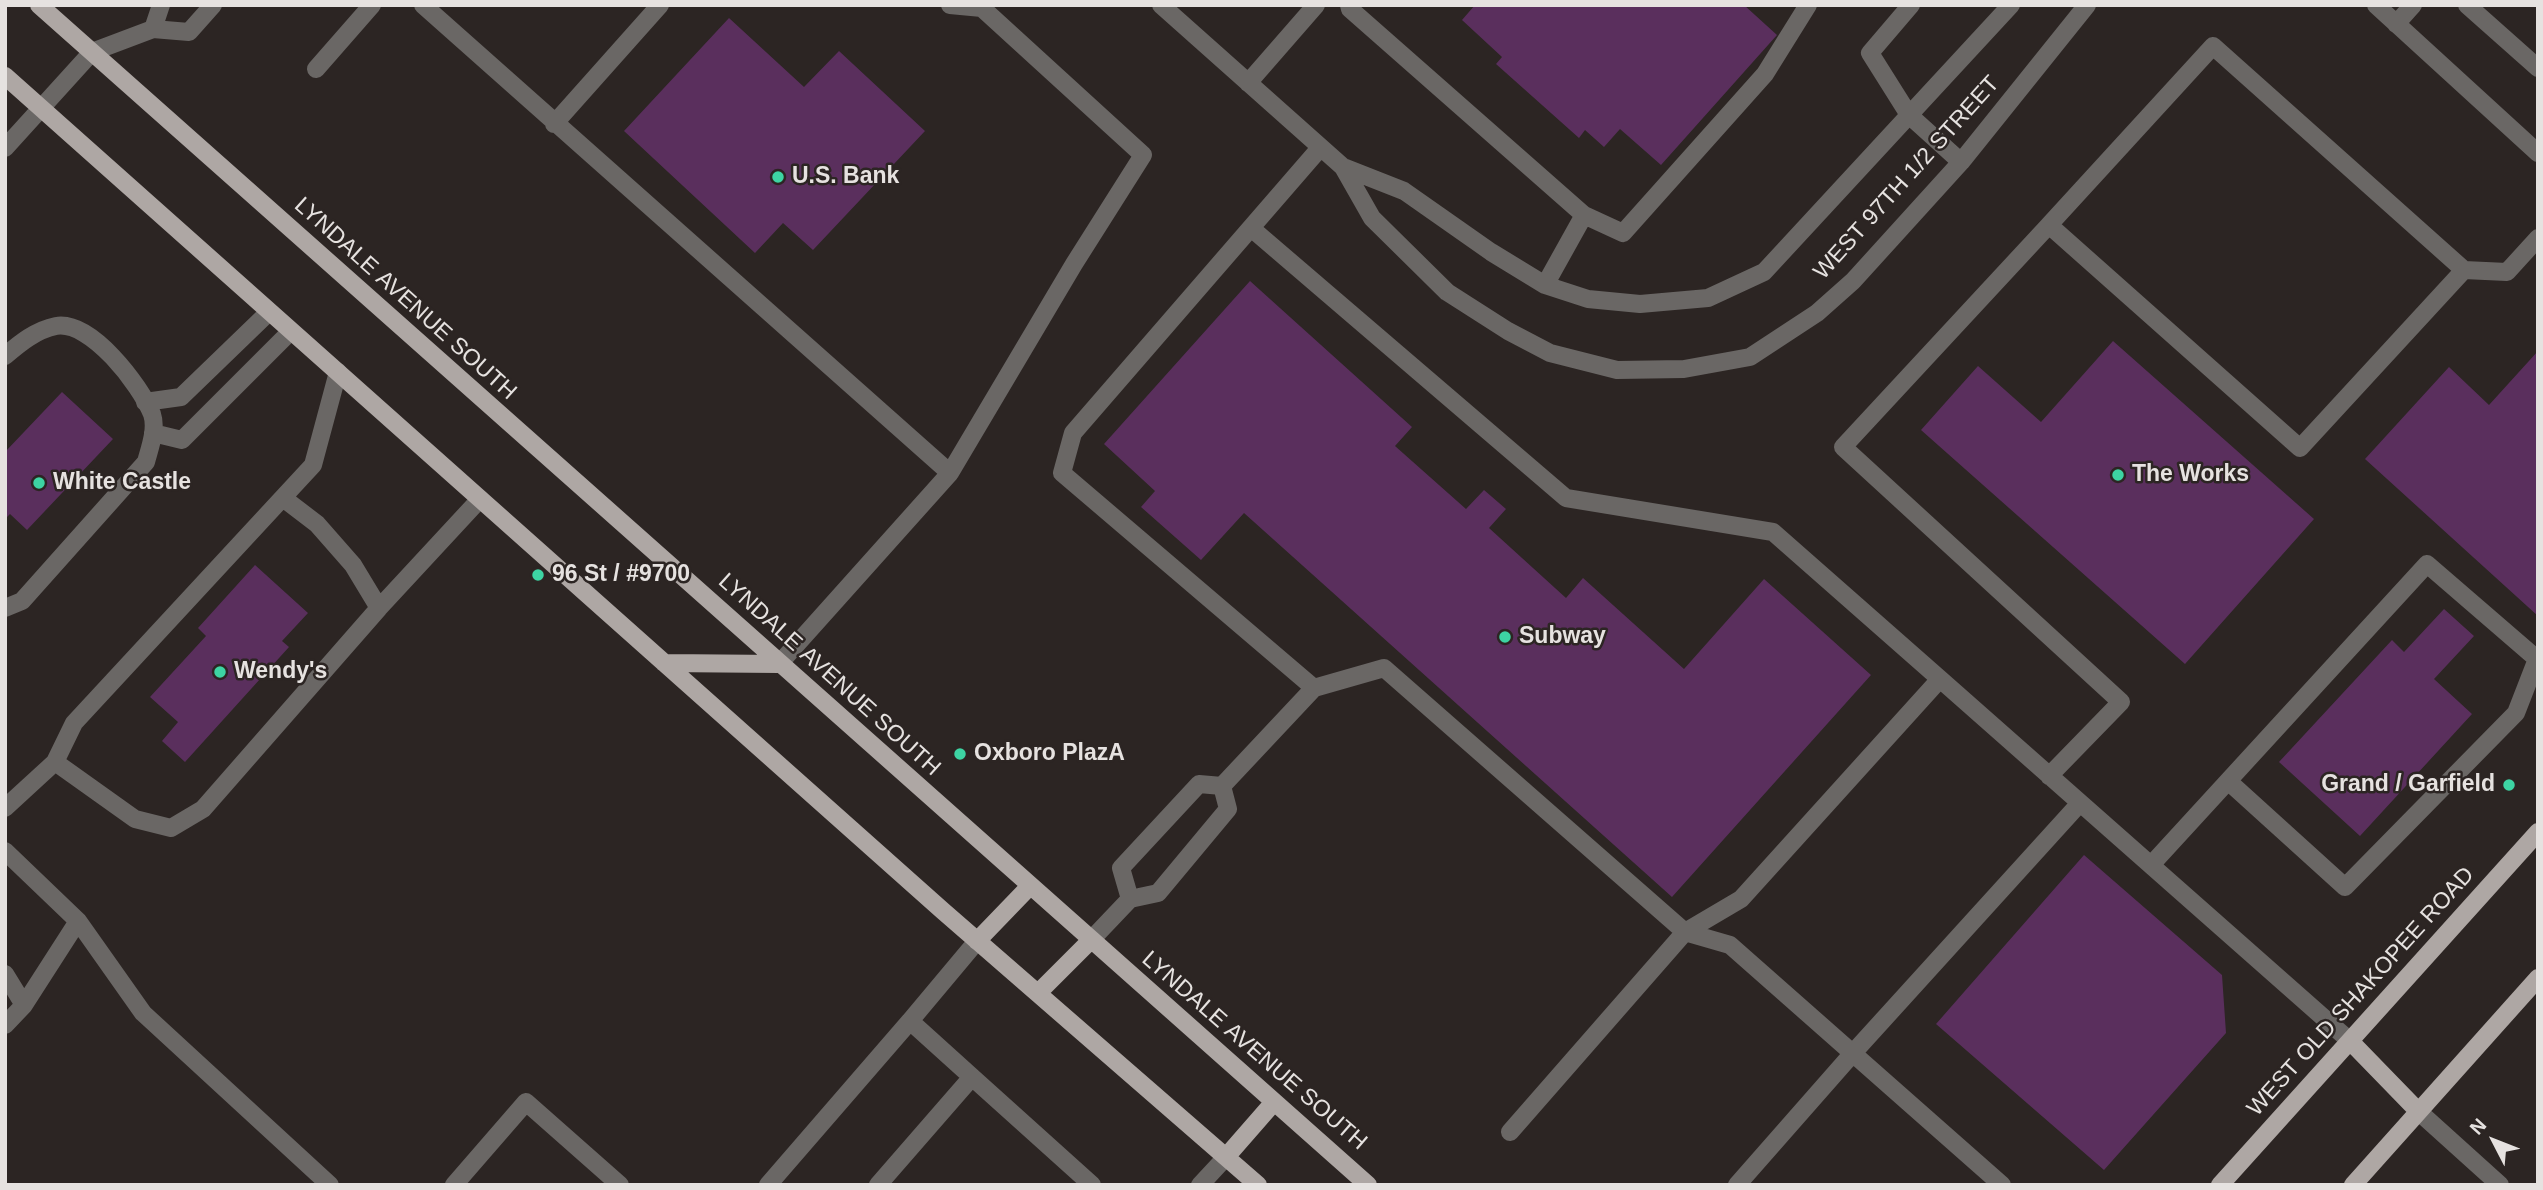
<!DOCTYPE html>
<html>
<head>
<meta charset="utf-8">
<style>
  body { margin:0 }
  #map { position:relative; width:2543px; height:1190px; overflow:hidden; background:#2c2523; font-family:Arial,sans-serif }
  canvas { display:block }
  .frame { position:absolute; inset:0; border:7px solid #e6e2e0; pointer-events:none }
  .north { position:absolute; left:2459px; top:1106px; width:70px; height:70px; -webkit-text-stroke:5px #2c2523; paint-order:stroke; rotate:312deg; font-size:19px; font-weight:700; line-height:28px; text-align:center; color:#e6e2e0 }
  .north::after { content:''; display:block; margin:auto; width:24px; height:32px; background:#e6e2e0; clip-path:polygon(50% 0,100% 100%,50% 72%,0 100%) }
</style>
</head>
<body>
<div id="map">
<canvas width="2543" height="1190"></canvas>
<div class="frame"></div>
<div class="north">N</div>
</div>
<script>
const ctx = document.querySelector('canvas').getContext('2d');
ctx.lineJoin = 'round';
function fill(path, color) { ctx.fillStyle = color; ctx.fill(path, 'evenodd'); }
function stroke(path, color, width, dash) { ctx.strokeStyle = color; ctx.lineWidth = width; ctx.lineCap = dash ? 'butt' : 'round'; ctx.setLineDash(dash || []); ctx.stroke(path); }
function label(font, color, halo, rows, align = 'center') {
  ctx.font = font + ' Arial,sans-serif'; ctx.lineWidth = 5; ctx.setLineDash([]); ctx.textBaseline = 'middle'; ctx.strokeStyle = halo; ctx.fillStyle = color; for (const [text, x, y, turn = 0] of rows) {
    ctx.save(); ctx.translate(x, y); ctx.rotate((+turn || 0) * Math.PI / 180); ctx.textAlign = isNaN(turn) ? turn : align; if (halo) ctx.strokeText(text, 0, 0); ctx.fillText(text, 0, 0); ctx.restore();
  }
}
fill(new Path2D(`
  M1475,5H1744L1777,35L1661,165L1620,129L1604,147L1585,130L1579,138L1496,64L1502,57L1462,20Z
  M729,18L804,87L839,51L925,131L813,250L783,223L755,253L624,131Z
  M1250,281L1412,427L1395,446L1466,509L1484,490L1506,509L1489,528L1566,598L1583,578L1684,669L1764,579L1871,675L1672,897L1244,513L1201,560L1141,507L1155,491L1104,444Z
  M2113,341L2314,519L2185,664L1921,430L1978,366L2041,422Z
  M2538,351V616L2365,459L2449,367L2489,405Z
  M62,392L113,439L27,530L10,514L5,519V452Z
  M255,565L308,613L282,641L289,647L185,762L162,741L178,722L150,697L206,636L198,628Z
  M2444,609L2474,636L2434,679L2472,714L2360,836L2279,762L2392,640L2404,652Z
  M2084,855L2222,975L2226,1033L2104,1170L1936,1024Z`), '#5a2f5d');
stroke(new Path2D(`
  M423,5L950,473L779,664
  M950,5L982,8
  M1161,5L1343,167L1404,191L1491,252L1545,285L1588,299L1640,304L1708,298L1764,272L2011,5
  M1349,5L1350,9L1584,215L1623,233L1765,74L1808,5
  M1911,5L1870,53L1909,115L1961,162
  M2376,5L2538,153
  M2467,5L2538,68
  M2396,24L2413,5
  M153,29L161,5
  M316,69L372,5
  M1248,83L1316,5
  M554,124L660,5
  M5,148L92,52L153,29L189,32L213,5
  M1320,148L1073,433L1062,473L1314,688L1384,668L1685,932L1730,945L2002,1185
  M1343,167L1372,218L1447,292L1508,331L1550,353L1617,370L1684,369L1750,357L1817,313L1853,281L1961,162L2087,5
  M2049,225L2213,46L2464,270L2300,448L2049,225L1843,447L2121,702L2049,776
  M1251,228L1566,498L1773,532L1940,679L1741,899L1685,932L1510,1132
  M2464,270L2507,272L2538,238
  M1545,285L1584,215
  M5,356C20,343 36,330 56,326C91,320 140,385 152,414C157,429 150,447 146,462L22,601L5,608
  M145,402L181,397L269,312
  M153,433L182,440L290,332
  M950,473L1074,264L1143,155L982,8L984,5
  M283,498L317,524L353,565L379,608
  M1940,679L2350,1041
  M55,762L135,819L171,828L203,809L379,608L480,499
  M1199,784L1222,786L1228,809L1158,893L1130,899L1121,868Z
  M1222,786L1314,688
  M5,808L55,762L74,723L313,465L338,372
  M5,851L78,921L143,1013L330,1185
  M2151,865L2427,564L2537,659L2516,713L2345,887L2228,781
  M1091,940L1130,899
  M5,974L24,1005
  M5,1025L24,1005L78,921
  M972,1077L910,1021L977,941
  M2418,1111L2500,1185
  M454,1185L526,1102L620,1185
  M768,1185L910,1021
  M878,1185L972,1077L1092,1185
  M1200,1185L1226,1157
  M1737,1185L1853,1053L2080,803`), '#6a6765', 18);
stroke(new Path2D(`
  M39,5L1368,1185
  M5,76L943,911L1258,1185
  M664,663L779,664
  M977,941L1030,886
  M1038,993L1091,940
  M2350,1041L2418,1111
  M1226,1157L1274,1102
  M2220,1185L2538,832
  M2353,1185L2538,978`), '#aea7a4', 18);
for (const [x, y, r, color] of [
  [778,177,7,"#3dd4a3"],
  [2118,475,7,"#3dd4a3"],
  [39,483,7,"#3dd4a3"],
  [538,575,7,"#3dd4a3"],
  [1505,637,7,"#3dd4a3"],
  [220,672,7,"#3dd4a3"],
  [960,754,7,"#3dd4a3"],
  [2509,785,7,"#3dd4a3"]
]) { const dot = new Path2D(); dot.arc(x, y, r, 0, 2 * Math.PI); ctx.fillStyle = color; ctx.fill(dot); stroke(dot, '#2c2523', 2.5); }
label('bold 23px', '#e6e2e0', '#2c2523', [
  ["U.S. Bank",792,177],
  ["The Works",2132,475],
  ["White Castle",53,483],
  ["96 St / #9700",552,575],
  ["Subway",1519,637],
  ["Wendy's",234,672],
  ["Oxboro PlazA",974,754],
  ["Grand / Garfield",2495,785,"right"]
], 'left');
label('23px', '#e6e2e0', '#2c2523', [
  ["WEST 97TH 1/2 STREET",1907,178,-48],
  ["LYNDALE AVENUE SOUTH",405,299,42],
  ["LYNDALE AVENUE SOUTH",829,675,42],
  ["WEST OLD SHAKOPEE ROAD",2361,992,-48],
  ["LYNDALE AVENUE SOUTH",1254,1051,41]
]);
</script>
</body>
</html>
